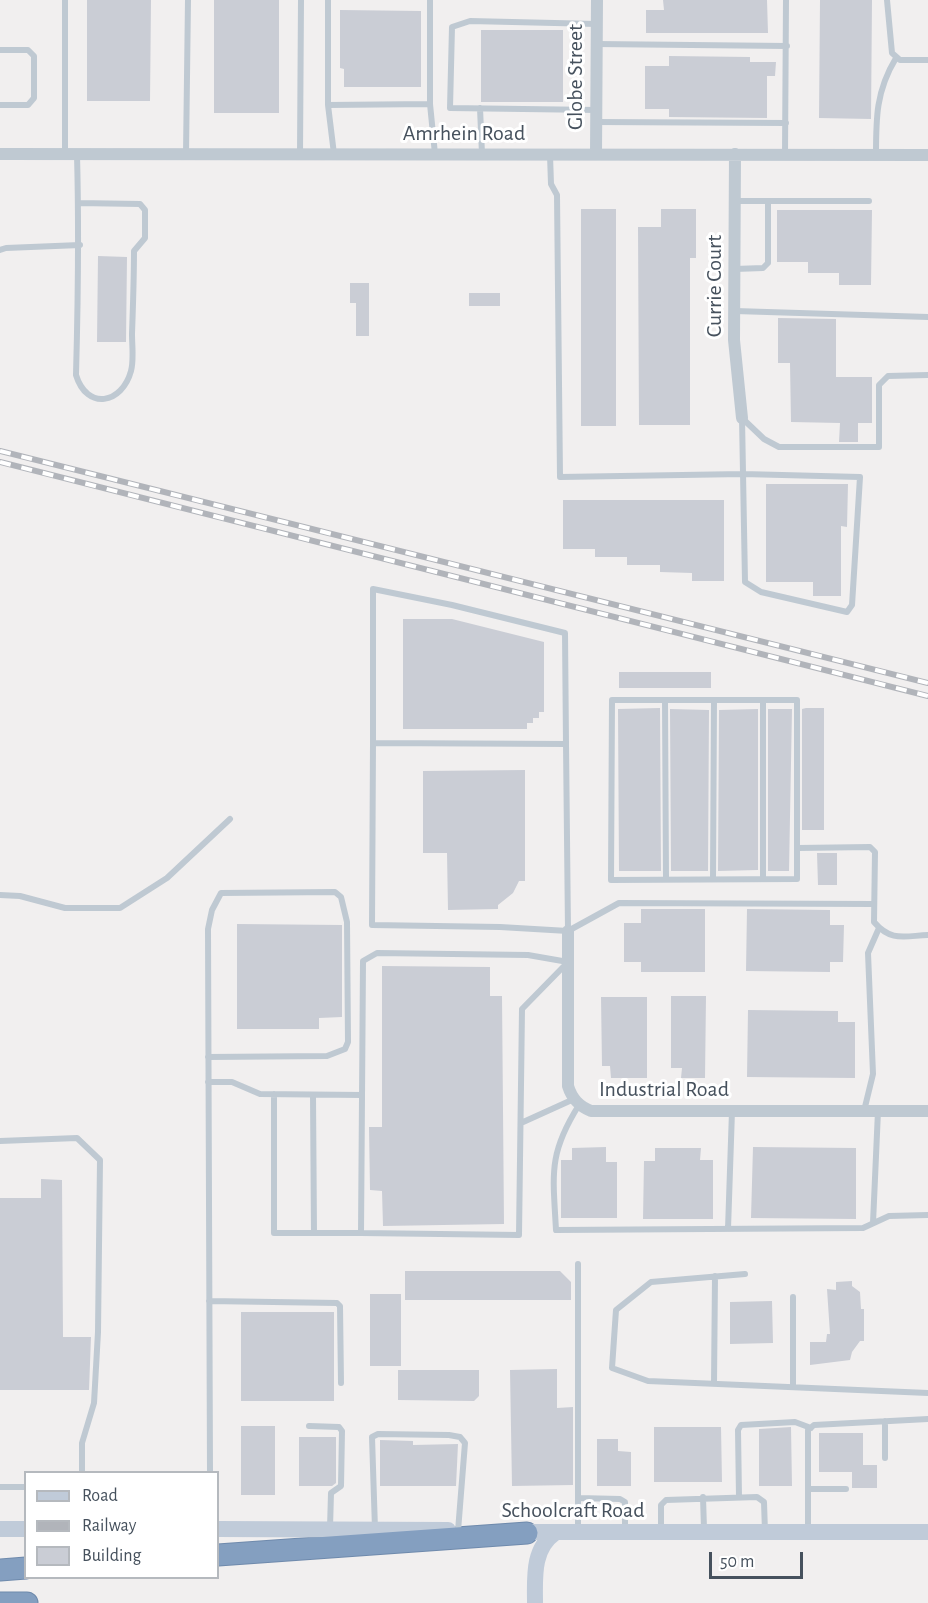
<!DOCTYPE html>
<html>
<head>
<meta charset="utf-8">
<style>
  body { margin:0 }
  #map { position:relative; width:928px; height:1603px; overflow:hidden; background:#f1efef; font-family:"Alegreya Sans",sans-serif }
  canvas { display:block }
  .legend { position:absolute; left:24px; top:1471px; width:195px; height:108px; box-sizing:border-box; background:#fff; border:2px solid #b5b9be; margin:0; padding:8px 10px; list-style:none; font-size:18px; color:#46515d }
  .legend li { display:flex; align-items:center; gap:12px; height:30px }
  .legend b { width:30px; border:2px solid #b5b9be }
  .scale { position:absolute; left:709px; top:1552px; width:94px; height:27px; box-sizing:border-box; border:3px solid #46515d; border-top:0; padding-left:8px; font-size:18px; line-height:21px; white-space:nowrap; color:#46515d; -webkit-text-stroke:4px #fff; paint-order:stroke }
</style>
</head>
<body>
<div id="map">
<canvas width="928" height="1603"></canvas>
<ul class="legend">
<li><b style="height:8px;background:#c0cbd9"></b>Road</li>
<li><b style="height:8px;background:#b1b4ba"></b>Railway</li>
<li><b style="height:16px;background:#cacdd5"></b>Building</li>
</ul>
<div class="scale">50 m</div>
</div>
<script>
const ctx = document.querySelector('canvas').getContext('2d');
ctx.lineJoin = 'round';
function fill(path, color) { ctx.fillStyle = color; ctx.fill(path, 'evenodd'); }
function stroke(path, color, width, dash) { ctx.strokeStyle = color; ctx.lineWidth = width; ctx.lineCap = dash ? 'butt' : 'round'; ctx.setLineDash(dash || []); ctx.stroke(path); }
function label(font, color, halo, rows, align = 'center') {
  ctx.font = font + ' "Alegreya Sans",sans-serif'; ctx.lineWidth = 6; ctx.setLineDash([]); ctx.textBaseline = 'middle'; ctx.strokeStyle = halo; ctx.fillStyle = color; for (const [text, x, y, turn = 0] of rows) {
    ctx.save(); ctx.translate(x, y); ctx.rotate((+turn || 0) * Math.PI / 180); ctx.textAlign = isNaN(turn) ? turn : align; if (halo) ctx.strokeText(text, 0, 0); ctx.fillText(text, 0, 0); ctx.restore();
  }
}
fill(new Path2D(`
  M87,0H151L150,101H87Z
  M214,0H279V113H214Z
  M663,0H767L768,33H646V10H664Z
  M820,0H872L871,119L819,118Z
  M340,10L421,11V87H344V69L340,68Z
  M481,30H563V102H481Z
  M669,56L750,57V62H776L775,76H767V118L669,117V109H645V66H669Z
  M581,209H616V426H581Z
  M661,209H696V258H690V425H639L638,227H661Z
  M777,210H872L871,285H839V273H808V262H777Z
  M98,256L127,257L126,342H97Z
  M350,283H369V336H356V303H350Z
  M469,293H500V306H469Z
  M778,318L836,319V377H872V423H858V442H839L840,423L791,422L790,363H778Z
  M766,484H848L847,527L841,526V596H813V582H766Z
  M563,500H724V581H692V573L660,572V565H627V557H595V549H563Z
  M403,619H452L544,642V712H539V718H533V723H527V729H403Z
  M619,672H711V688H619Z
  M660,708L661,871H619L618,709Z
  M806,708H824V830H802V709Z
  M670,709L709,710L708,871H671Z
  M758,709V870L718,871L719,710Z
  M768,709H792L789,871H768Z
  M525,770V881H519L513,893L498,905V909L448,910L447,853H423V771Z
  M817,853H837V885H818Z
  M641,909H705V972H641V962H624V923H641Z
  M747,909L830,910V925H844L843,962H830V972L746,971Z
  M237,924L342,925V1017L319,1018V1029H237Z
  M382,966L490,967V996H502L504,1224L383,1226L382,1191L370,1190L369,1127H382Z
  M671,996H706L705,1078H681L682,1068H671Z
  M601,997H647V1078H611L610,1066H602Z
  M748,1010L838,1011V1022H855V1078L747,1077Z
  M606,1147V1162H617V1218H561V1160H572V1148Z
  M753,1147L856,1148V1219L751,1218Z
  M655,1148H701L700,1160H713V1219H643L644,1161H655Z
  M41,1179L62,1180L63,1337H91L89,1390H0V1198H41Z
  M405,1271H560L571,1282V1300H405Z
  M852,1281V1286L860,1292L861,1309H864V1341H860L852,1352L850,1360L810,1365V1342H826L827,1334H830L827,1289L836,1290V1282Z
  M370,1294H401V1366H370Z
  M772,1301L773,1343L730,1344V1302Z
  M241,1312H334V1401H241Z
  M557,1369V1408L573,1407V1485L512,1486L510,1370Z
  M398,1370H479V1396L474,1401L398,1400Z
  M241,1426H275V1495H241Z
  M654,1427H721L722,1482H654Z
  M791,1427L792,1486H759V1429Z
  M819,1433H863V1465H877V1488H852V1472H819Z
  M299,1437H336V1483L332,1486H299Z
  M597,1439H618V1451L631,1452V1486H597Z
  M380,1440L413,1441V1445L458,1444L456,1486H380Z`), '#cacdd5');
const motorway = new Path2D(`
  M218,1555L527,1533
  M0,1570L26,1568
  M0,1603H27`);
stroke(motorway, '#6f8aac', 23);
stroke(new Path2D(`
  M65,0V154
  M328,0V105
  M430,0V104
  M887,0L892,53L900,60H928
  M596,44L787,46
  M0,50H28L34,56V98L28,105H0
  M480,108L482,154
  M596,110L450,108L452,27L470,21L597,24
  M596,122L786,123
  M186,154L188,0
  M300,154L301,0
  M334,154L328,105L430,104L435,154
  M785,154L786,0
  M77,155C79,229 78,302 76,375C87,411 122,404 131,371C134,360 132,346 132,334C133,306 134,278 134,251L145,238V210L140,204L78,203
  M550,155L551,184L557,195L560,477L743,474L860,477L852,605L847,612L761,592L745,582L742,418
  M876,155C876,118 876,91 896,58
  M735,201H869
  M0,250L6,248L80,245
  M735,269L763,268L768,263V201
  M735,311L928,317
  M742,418L764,439L779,447H879V385L888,376L928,375
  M612,700H797V879L611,880Z
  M665,700L666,879
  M373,743V589L452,605L565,633L566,744
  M798,848L870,847L875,852L874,922C891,942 904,936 928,935
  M713,879L714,700
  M763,879V700
  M0,895L20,896L65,908H120L167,878L230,819
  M568,931L566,744L373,743L372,925L500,927L568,931L619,903L873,904
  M377,953L528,955L568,962L522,1009L519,1235L361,1233L363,961Z
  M208,1057L327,1056L345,1049L348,1042L347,922L341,897L335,892L221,893L212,910L208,929L210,1472
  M208,1082H232L260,1094L362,1095
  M274,1094V1233H361
  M313,1095L314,1233
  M579,1105C548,1154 553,1174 556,1230L863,1228L889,1216L928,1215
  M864,1111L873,1074L868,953L879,928
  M521,1123L574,1099
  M0,1141L77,1138L100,1160L98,1332L94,1403L82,1443V1472
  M873,1223L878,1111
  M728,1229L732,1111
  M578,1264V1530
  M745,1274L651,1282L616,1310L612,1368L648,1381L928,1393
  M209,1301L337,1303L340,1306L341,1383
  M714,1384L715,1276
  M793,1387V1297
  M885,1421V1458
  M309,1426L339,1427L342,1431L341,1486L331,1493L330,1528
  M0,1487H26
  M808,1489H846
  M703,1497L704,1529
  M739,1497L738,1430L741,1425L795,1422L811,1428
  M578,1498L620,1499L625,1502V1531
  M375,1529L372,1437L378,1434L449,1435L460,1437L465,1443L458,1531
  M808,1530V1430L814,1425L928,1419
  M661,1531V1505L666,1500L757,1497L764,1502L765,1532`), '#bfc9d2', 6);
stroke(new Path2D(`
  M0,154L928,155
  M596,154L597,0
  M735,154L734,340L742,418
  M568,931V1086C572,1099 579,1106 591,1111H928`), '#bfc9d2', 12);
stroke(new Path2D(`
  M0,1529H26
  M218,1529L448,1530
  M515,1532H928
  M535,1603C535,1578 532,1549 555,1533`), '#c0cbd9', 16);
stroke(motorway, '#849fc0', 21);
const rail = new Path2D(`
  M0,451L928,683
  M0,462L928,696`);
stroke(rail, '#b1b4ba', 6);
stroke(rail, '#fff', 4, [11]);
label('22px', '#46515d', '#fff', [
  ["Globe Street",575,77,-90],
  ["Amrhein Road",464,133],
  ["Currie Court",714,286,-90],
  ["Industrial Road",664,1089],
  ["Schoolcraft Road",573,1510]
]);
</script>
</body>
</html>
